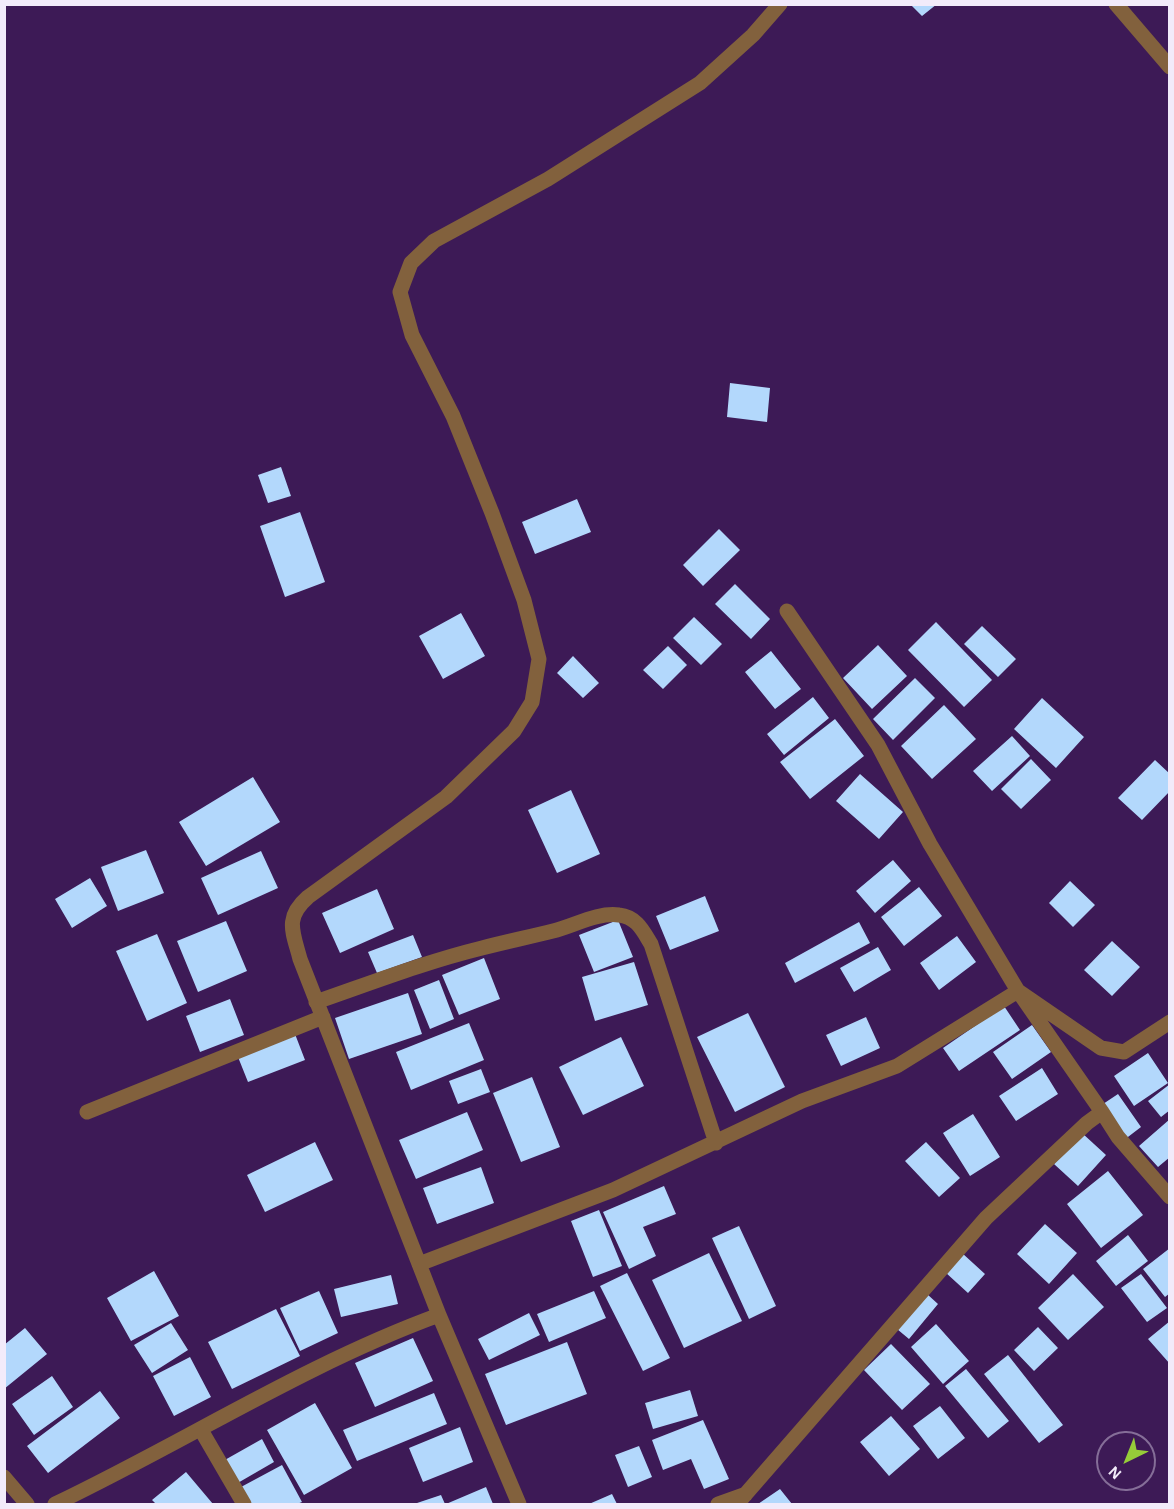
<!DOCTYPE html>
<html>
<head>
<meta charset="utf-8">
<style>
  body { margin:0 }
  #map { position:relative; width:1174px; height:1509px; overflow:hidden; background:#3d1a56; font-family:"Alegreya Sans",sans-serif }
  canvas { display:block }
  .frame { position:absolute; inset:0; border:6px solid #f2ebfa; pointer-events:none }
  .north { position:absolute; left:1096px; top:1431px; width:60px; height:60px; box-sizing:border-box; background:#3d1a56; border:2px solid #856e98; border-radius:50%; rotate:223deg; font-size:16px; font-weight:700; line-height:24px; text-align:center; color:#f2ebfa }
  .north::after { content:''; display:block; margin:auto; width:21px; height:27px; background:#96cc39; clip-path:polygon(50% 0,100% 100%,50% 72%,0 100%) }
</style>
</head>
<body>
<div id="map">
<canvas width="1174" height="1509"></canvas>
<div class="frame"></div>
<div class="north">N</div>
</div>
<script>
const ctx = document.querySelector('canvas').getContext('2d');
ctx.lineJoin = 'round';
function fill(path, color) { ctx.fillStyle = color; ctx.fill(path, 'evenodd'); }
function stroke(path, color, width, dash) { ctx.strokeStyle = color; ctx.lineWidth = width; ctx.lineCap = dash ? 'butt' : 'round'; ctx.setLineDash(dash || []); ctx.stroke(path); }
fill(new Path2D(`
  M910,4H937L922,16Z
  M730,383L770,388L767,422L727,417Z
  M281,467L291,496L268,503L258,475Z
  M577,499L591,532L535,554L522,522Z
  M300,512L325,582L285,597L260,526Z
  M719,529L740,550L703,586L683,565Z
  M735,584L770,619L751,639L715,604Z
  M461,613L485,656L443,679L419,636Z
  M694,617L722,644L701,665L673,638Z
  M936,622L992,680L964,707L908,650Z
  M982,626L1016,659L998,677L964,644Z
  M878,645L907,676L872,709L843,678Z
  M668,646L687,665L663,689L643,670Z
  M771,651L801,689L775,709L745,672Z
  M573,656L599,683L583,698L557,673Z
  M915,678L935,698L893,740L873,719Z
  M813,697L829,718L784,755L767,734Z
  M1042,698L1084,737L1056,768L1014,729Z
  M944,705L976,739L932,779L901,746Z
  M835,719L864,756L810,799L780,762Z
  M1012,736L1030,756L992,791L973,771Z
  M1031,759L1051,780L1021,809L1001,789Z
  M1155,760L1170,774V791L1142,820L1118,798Z
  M860,774L903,812L879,839L836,801Z
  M253,777L280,822L206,866L179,822Z
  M571,790L600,854L557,873L528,810Z
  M146,850L164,893L118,911L101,867Z
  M261,851L278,888L218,915L201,878Z
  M893,860L911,881L875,913L856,891Z
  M90,878L107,906L72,928L55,899Z
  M1070,881L1095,905L1073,927L1049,903Z
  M919,887L942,916L904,946L881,917Z
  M377,889L394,929L340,953L322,913Z
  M705,896L719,931L670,950L656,916Z
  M618,920L633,957L594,972L579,935Z
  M226,921L247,971L198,992L177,941Z
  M859,922L870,943L795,983L785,963Z
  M157,934L187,1003L147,1021L116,951Z
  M413,935L422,957L377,973L368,952Z
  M957,936L976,962L939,990L920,963Z
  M1112,941L1140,967L1112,996L1084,970Z
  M878,947L891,970L854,992L840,968Z
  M484,958L500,999L459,1015L442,975Z
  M634,962L648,1005L595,1021L582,977Z
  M439,980L454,1019L430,1029L414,990Z
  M408,993L422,1034L349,1059L335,1018Z
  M230,999L244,1035L200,1052L186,1016Z
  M1004,1006L1020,1030L959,1071L943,1048Z
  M748,1013L785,1087L735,1112L697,1037Z
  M866,1017L880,1048L841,1066L826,1035Z
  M469,1023L484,1060L411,1090L396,1052Z
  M1032,1025L1051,1052L1012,1079L993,1052Z
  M295,1034L305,1060L248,1082L238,1057Z
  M621,1037L644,1086L583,1115L559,1067Z
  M1148,1053L1168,1083L1134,1106L1114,1076Z
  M1042,1068L1058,1094L1016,1121L999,1096Z
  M481,1069L490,1092L458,1104L449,1081Z
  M532,1077L560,1147L521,1162L493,1093Z
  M1170,1084V1110L1161,1117L1148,1101Z
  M1118,1094L1141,1127L1124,1140L1100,1106Z
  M467,1112L483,1150L416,1179L399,1140Z
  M973,1114L1000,1157L970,1176L943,1133Z
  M1170,1119V1157L1158,1167L1139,1146Z
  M1082,1133L1106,1155L1078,1186L1054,1164Z
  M315,1142L333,1180L265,1212L247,1175Z
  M926,1142L960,1178L939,1197L905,1161Z
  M481,1167L494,1203L437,1224L423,1188Z
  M1108,1171L1143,1215L1101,1248L1067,1204Z
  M664,1186L676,1214L643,1227L656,1256L629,1269L603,1212Z
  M599,1210L622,1266L593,1277L571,1221Z
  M1045,1224L1077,1253L1049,1284L1017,1254Z
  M739,1226L776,1306L749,1319L712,1238Z
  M1128,1235L1148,1261L1116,1286L1096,1261Z
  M1170,1248V1293L1165,1297L1143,1269Z
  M709,1253L742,1321L684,1348L652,1280Z
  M962,1253L985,1274L968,1293L945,1272Z
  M154,1271L179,1316L131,1341L107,1298Z
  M627,1273L670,1358L643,1371L600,1286Z
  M1073,1274L1104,1307L1068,1340L1038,1308Z
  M1141,1274L1167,1308L1147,1322L1121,1288Z
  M391,1275L398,1304L341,1317L334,1289Z
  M319,1291L338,1333L300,1351L280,1308Z
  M594,1291L606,1318L549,1342L537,1314Z
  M927,1294L938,1304L909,1339L897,1329Z
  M276,1309L300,1356L232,1389L208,1342Z
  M529,1313L540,1335L489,1360L478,1339Z
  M1170,1321V1364L1148,1339Z
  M171,1323L188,1350L152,1373L134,1345Z
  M936,1324L969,1361L943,1384L911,1347Z
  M1038,1327L1058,1348L1034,1371L1014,1350Z
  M25,1328L47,1354L4,1389V1345Z
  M413,1338L433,1381L375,1407L355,1363Z
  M567,1342L587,1394L506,1425L485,1374Z
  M891,1344L930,1384L902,1410L864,1370Z
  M1008,1355L1063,1425L1039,1443L984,1374Z
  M190,1357L211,1397L174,1416L153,1376Z
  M966,1369L1009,1421L988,1438L945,1386Z
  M52,1376L73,1407L34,1435L12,1404Z
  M690,1390L698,1416L653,1429L645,1403Z
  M100,1391L120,1418L48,1473L27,1446Z
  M434,1393L447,1424L357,1461L343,1430Z
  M315,1403L352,1468L304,1495L267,1430Z
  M940,1406L965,1438L938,1459L913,1426Z
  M891,1416L920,1449L889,1476L860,1442Z
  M703,1420L729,1479L704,1489L691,1459L663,1470L652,1440Z
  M460,1427L473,1462L423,1482L409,1448Z
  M262,1439L274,1462L236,1484L223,1461Z
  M639,1446L652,1477L628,1487L615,1455Z
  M282,1465L302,1502L297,1504H251L241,1487Z
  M186,1472L213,1504H156L152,1500Z
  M486,1487L493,1504H446Z
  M780,1489L792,1504H758Z
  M612,1494L617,1504H589Z
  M441,1495L445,1504H414Z`), '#b3d8fc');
stroke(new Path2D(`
  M1116,4L1170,67
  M787,611L878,745L930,844L1018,991L1102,1112
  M316,1002C371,983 425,962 482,948C505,942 529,937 553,931C574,926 597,912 619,915C637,917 643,931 651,944L716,1143
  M87,1112L323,1017
  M419,1264L613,1190L802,1101L897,1066L1018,991L1101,1048L1124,1052L1170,1022
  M439,1315L300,959C293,932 284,918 308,897L446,797L514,731L532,702L539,659L524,600L492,513L453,416L412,335L400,292L411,263L434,241L548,179L700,83L753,35L780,4
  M201,1430L244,1504
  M4,1477L27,1504
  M55,1504C183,1443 305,1364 439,1315L519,1504
  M718,1504L746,1494
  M737,1504L986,1218L1087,1123L1102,1112L1118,1137L1170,1197`), '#82613d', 15);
</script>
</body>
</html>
